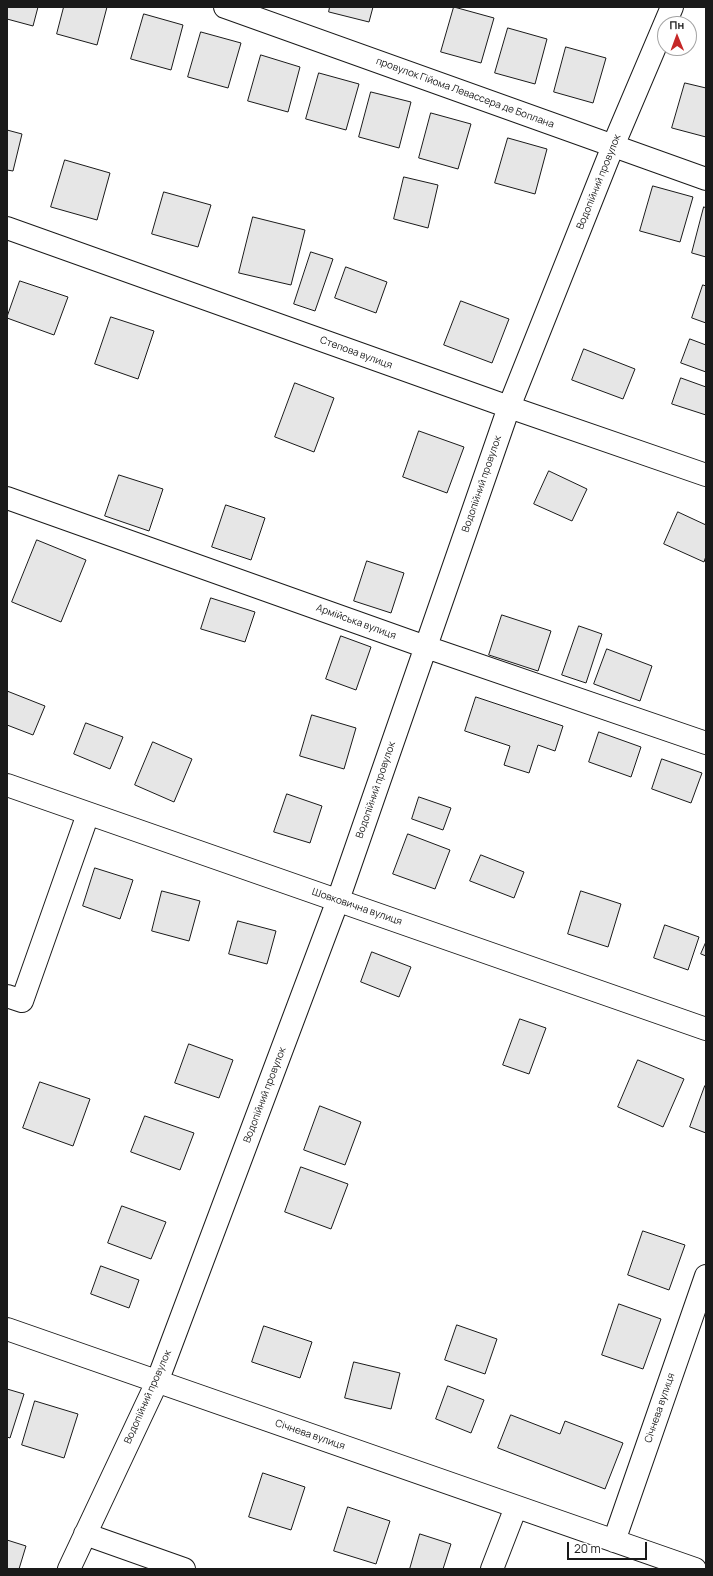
<!DOCTYPE html>
<html>
<head>
<meta charset="utf-8">
<style>
  body { margin:0 }
  #map { position:relative; width:713px; height:1576px; overflow:hidden; background:#fff; font-family:Manrope,sans-serif }
  canvas { display:block }
  .frame { position:absolute; inset:0; border:8px solid #1a1a1a; pointer-events:none }
  .north { position:absolute; left:657px; top:16px; width:40px; height:40px; box-sizing:border-box; background:#fff; border:1px solid #a3a3a3; border-radius:50%; rotate:359deg; font-size:11px; font-weight:700; line-height:16px; text-align:center; color:#1a1a1a }
  .north::after { content:''; display:block; margin:auto; width:14px; height:18px; background:#c62828; clip-path:polygon(50% 0,100% 100%,50% 72%,0 100%) }
  .scale { position:absolute; left:567px; top:1542px; width:80px; height:18px; box-sizing:border-box; border:2px solid #1a1a1a; border-top:0; padding-left:5px; font-size:12px; line-height:14px; white-space:nowrap; color:#1a1a1a; -webkit-text-stroke:3px #fff; paint-order:stroke }
</style>
</head>
<body>
<div id="map">
<canvas width="713" height="1576"></canvas>
<div class="frame"></div>
<div class="north">Пн</div>
<div class="scale">20 m</div>
</div>
<script>
const ctx = document.querySelector('canvas').getContext('2d');
ctx.lineJoin = 'round';
function fill(path, color) { ctx.fillStyle = color; ctx.fill(path, 'evenodd'); }
function stroke(path, color, width, dash) { ctx.strokeStyle = color; ctx.lineWidth = width; ctx.lineCap = dash ? 'butt' : 'round'; ctx.setLineDash(dash || []); ctx.stroke(path); }
function label(font, color, halo, rows, align = 'center') {
  ctx.font = font + ' Manrope,sans-serif'; ctx.lineWidth = 3; ctx.setLineDash([]); ctx.textBaseline = 'middle'; ctx.strokeStyle = halo; ctx.fillStyle = color; for (const [text, x, y, turn = 0] of rows) {
    ctx.save(); ctx.translate(x, y); ctx.rotate((+turn || 0) * Math.PI / 180); ctx.textAlign = isNaN(turn) ? turn : align; if (halo) ctx.strokeText(text, 0, 0); ctx.fillText(text, 0, 0); ctx.restore();
  }
}
const building = new Path2D(`
  M7,7H38L33,26L7,19Z
  M64,7H107L97,45L57,34Z
  M330,7H373L369,22L329,12Z
  M454,7L494,18L481,63L441,52Z
  M144,14L183,25L171,70L131,59Z
  M508,28L547,39L535,84L495,73Z
  M201,32L241,43L228,88L188,77Z
  M566,47L606,58L593,103L554,92Z
  M261,55L300,67L288,112L248,101Z
  M319,73L359,84L346,130L306,119Z
  M685,83L706,88V137L672,128Z
  M371,92L411,102L399,148L359,137Z
  M431,113L471,124L458,169L419,158Z
  M7,130L22,134L13,171L7,170Z
  M508,138L547,149L535,194L495,183Z
  M65,160L110,173L97,220L51,207Z
  M404,177L438,185L428,228L394,219Z
  M653,186L693,197L680,242L640,231Z
  M164,192L211,205L198,247L152,234Z
  M704,207L706,208V257L692,253Z
  M253,217L305,230L291,285L239,273Z
  M311,252L333,259L315,311L294,304Z
  M346,267L387,282L376,313L335,298Z
  M20,281L68,297L54,335L7,318Z
  M703,285L706,286V323L692,318Z
  M461,301L509,319L492,363L444,345Z
  M111,317L154,331L138,379L95,364Z
  M690,339L706,345V372L681,363Z
  M584,349L635,369L623,399L572,380Z
  M681,378L706,387V415L672,404Z
  M295,383L334,398L314,452L275,437Z
  M419,431L464,447L447,493L403,477Z
  M549,471L587,489L572,521L534,504Z
  M119,475L163,489L149,531L105,516Z
  M226,505L265,518L251,560L212,547Z
  M678,512L706,525V556L704,562L664,544Z
  M37,540L86,560L61,622L12,602Z
  M367,561L404,573L391,613L354,601Z
  M211,598L255,612L245,642L201,629Z
  M502,615L551,631L538,671L489,655Z
  M579,626L602,634L586,683L562,675Z
  M341,636L371,647L356,690L326,679Z
  M607,649L652,666L640,701L594,684Z
  M7,691L45,706L33,735L7,725Z
  M476,697L563,726L555,751L538,745L529,773L504,765L510,746L465,731Z
  M312,715L356,728L344,769L300,756Z
  M86,723L123,737L110,769L74,754Z
  M599,732L641,747L631,777L589,762Z
  M153,742L192,759L174,802L135,785Z
  M662,759L702,773L691,803L652,789Z
  M287,794L322,806L310,843L274,832Z
  M419,797L451,808L443,830L412,819Z
  M408,834L450,850L435,889L393,874Z
  M481,855L524,872L514,898L470,881Z
  M95,868L133,880L120,919L83,906Z
  M162,891L200,901L189,941L152,931Z
  M581,891L621,904L608,947L568,934Z
  M238,921L276,931L267,964L229,954Z
  M665,925L699,937L688,970L654,958Z
  M706,942V956L701,954Z
  M372,952L411,967L399,997L361,982Z
  M520,1019L546,1028L529,1074L503,1065Z
  M189,1044L233,1060L219,1098L175,1083Z
  M638,1060L684,1079L663,1127L618,1107Z
  M40,1082L90,1099L73,1146L23,1128Z
  M705,1086L706,1087V1133L690,1127Z
  M320,1106L361,1122L345,1165L304,1150Z
  M145,1116L194,1133L180,1170L131,1152Z
  M301,1167L348,1184L331,1229L285,1212Z
  M122,1206L166,1222L151,1259L108,1243Z
  M643,1231L685,1245L669,1290L628,1275Z
  M101,1266L139,1280L129,1308L91,1294Z
  M619,1304L661,1319L643,1369L602,1355Z
  M457,1325L497,1339L485,1374L445,1360Z
  M264,1326L312,1342L300,1378L252,1362Z
  M354,1362L400,1373L391,1409L345,1398Z
  M448,1386L484,1400L471,1433L436,1419Z
  M7,1389L24,1394L10,1438L7,1437Z
  M35,1401L78,1414L64,1458L22,1445Z
  M511,1415L560,1434L565,1421L623,1443L605,1489L498,1448Z
  M263,1473L305,1487L291,1530L249,1517Z
  M348,1507L390,1521L376,1564L334,1551Z
  M420,1534L451,1544L443,1569H410Z
  M7,1540L26,1546L19,1569H7Z`);
fill(building, '#e6e6e6');
stroke(building, '#1a1a1a', 1);
const minor = new Path2D(`
  M225,7L706,179
  M7,228L509,407L706,475
  M7,498L426,647L706,743
  M7,785L706,1029
  M7,996L22,1001L88,814
  M7,1329L695,1569
  M85,1534L184,1569
  M614,1541L706,1276
  M69,1569L157,1382L338,900L509,407L613,146L672,7
  M492,1569L516,1507`);
stroke(minor, '#1a1a1a', 24);
stroke(minor, '#fff', 22);
label('10px', '#1a1a1a', '#fff', [
  ["провулок Гійома Левассера де Боплана",465,93,20],
  ["Водопійний провулок",599,182,-68],
  ["Степова вулиця",356,353,20],
  ["Водопійний провулок",482,484,-71],
  ["Армійська вулиця",356,622,20],
  ["Водопійний провулок",376,790,-71],
  ["Шовковична вулиця",357,907,19],
  ["Водопійний провулок",265,1095,-69],
  ["Водопійний провулок",148,1397,-66],
  ["Січнева вулиця",660,1408,-71],
  ["Січнева вулиця",310,1435,19]
]);
</script>
</body>
</html>
